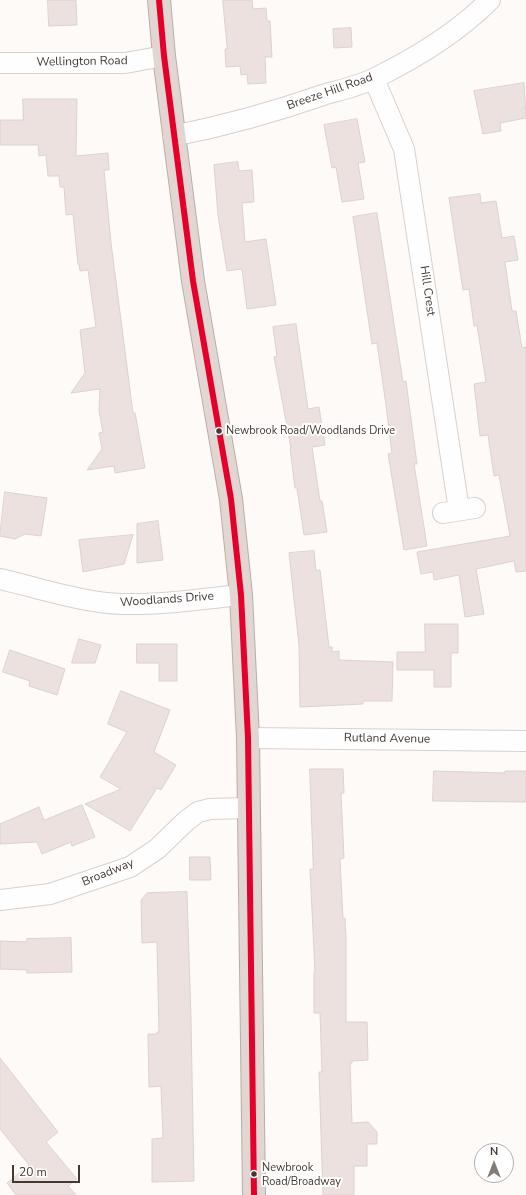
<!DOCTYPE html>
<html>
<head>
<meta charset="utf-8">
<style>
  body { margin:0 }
  #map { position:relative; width:526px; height:1195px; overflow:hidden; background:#fdfaf8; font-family:"Nunito Sans",sans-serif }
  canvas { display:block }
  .north { position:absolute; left:474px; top:1143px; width:40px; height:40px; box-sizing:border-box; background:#fff; border:1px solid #b4afad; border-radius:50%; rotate:0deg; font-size:11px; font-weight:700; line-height:16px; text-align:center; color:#433832 }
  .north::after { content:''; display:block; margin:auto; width:14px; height:18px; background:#847c77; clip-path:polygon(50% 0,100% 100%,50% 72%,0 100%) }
  .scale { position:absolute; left:12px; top:1165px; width:68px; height:18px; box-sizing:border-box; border:2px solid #433832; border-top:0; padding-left:5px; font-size:12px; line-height:14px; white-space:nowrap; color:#433832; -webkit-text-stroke:3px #fff; paint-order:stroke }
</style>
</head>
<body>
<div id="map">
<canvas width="526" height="1195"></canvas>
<div class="north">N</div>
<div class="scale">20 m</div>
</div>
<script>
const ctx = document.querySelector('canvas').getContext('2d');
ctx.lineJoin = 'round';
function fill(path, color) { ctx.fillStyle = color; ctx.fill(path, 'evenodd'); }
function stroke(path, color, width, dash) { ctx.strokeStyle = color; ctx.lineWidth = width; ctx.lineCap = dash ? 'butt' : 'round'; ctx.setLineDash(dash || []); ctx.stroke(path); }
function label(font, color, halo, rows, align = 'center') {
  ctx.font = font + ' "Nunito Sans",sans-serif'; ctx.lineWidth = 4; ctx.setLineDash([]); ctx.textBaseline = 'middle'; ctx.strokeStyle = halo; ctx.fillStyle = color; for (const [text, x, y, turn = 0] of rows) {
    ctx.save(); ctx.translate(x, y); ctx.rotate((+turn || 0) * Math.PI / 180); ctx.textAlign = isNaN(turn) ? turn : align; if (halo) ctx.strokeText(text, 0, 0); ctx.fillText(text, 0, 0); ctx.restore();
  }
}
const building = new Path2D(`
  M48,0H76L77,25L49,26Z
  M223,0H252L253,9L266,8L267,21H270L272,57H265L266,83L248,84L247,74L241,75L240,66L226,67L225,49H227Z
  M351,28L352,47L334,48L333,29Z
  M524,83L526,118L500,123L501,131L483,134L474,91Z
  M23,99H77L76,156L108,153L109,170H104L111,243L133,413H135L145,468L115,473L114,466L87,470L102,449L99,433L103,432L99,411L100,389L71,393L85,373L80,330L96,327L88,270L80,271L79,264H78L73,214L66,215L64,187H60L59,176H48L46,155L39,156L38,145H0V120H23Z
  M357,119L365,162L358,163L364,199L342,202L336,167L332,168L324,125Z
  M238,162L239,171L252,170L254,202L242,203L245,242L266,239L276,305L247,309L242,269L227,271L218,215L214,165Z
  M480,194L481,203L496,201L502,238L514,236L518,260L505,262L512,311H516L522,348L526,347V571L516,572L514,561L476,569L484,614L465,617L459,575L434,580L433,572L421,574L417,552L510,536L499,475L494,476L488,435L480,436L474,384L486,382L477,325L474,326L469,289L463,290L449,198Z
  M377,213L403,382L406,381L417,464H414L427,546L404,550L388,454L392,453L385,398L377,343L372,344L353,217Z
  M296,324L308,409L319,407L325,445L312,447L320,501H322L327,532L304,535L297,488H295L290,448H291L274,357L277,356L273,327Z
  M5,492L47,498L41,536L25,534L15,539L0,536Z
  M158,521L163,560L137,563V524Z
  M133,535L124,564L83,572L79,540Z
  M314,551L316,571L320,570L329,647H332V652L339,651V660L393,662L392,701H363V704L300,707L299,645L289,553Z
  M425,624H458V653H451V687H434V670H397V652H425Z
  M79,639L101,645L95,663H72Z
  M137,644H177V681H159V663H137Z
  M10,650L65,669L57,695L29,686L30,681L3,672Z
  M121,691L170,710L154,752L176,765L161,790L157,788L130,831L85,804L121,789L100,777L127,732L108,724Z
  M310,769H343L344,793H341L344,858L340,859L343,919L345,918L346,940V1022H367L368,1060L352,1061V1063H350L352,1123L368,1122L377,1132V1144H367V1166H354V1195H323L319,1072H322L320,1013H314V972H315L310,869H313Z
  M434,771L505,773V771H526V802L433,801Z
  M82,805L95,837L72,846L71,842L42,854L37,842L0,844V824L39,807L44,820Z
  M190,857H210L211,880H190Z
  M187,892L191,1020L194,1181L152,1182V1139L163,1138L161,1086L149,1087L148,1034H157V1032H159L157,942L142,943L141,900L147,893Z
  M71,938L72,972L27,973V970L0,969V941L27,942V939Z
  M0,1058L58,1132L46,1142L77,1179L68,1186L76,1195H16L7,1183L29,1165L0,1129Z`);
fill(building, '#ece1de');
stroke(building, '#dad2d1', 1);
const street = new Path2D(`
  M0,63H125L164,56
  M374,79L404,149L459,510
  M173,136C224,126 274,112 323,95C340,90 359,86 375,78C416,58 458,32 490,0
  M443,513L475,508
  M0,579C39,588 83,603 122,604C162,605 202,599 241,595
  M248,738L526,741
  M0,900L50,894L130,867L157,849L186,821L198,812L210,809L248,808`);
const highway = new Path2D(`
  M159,0L164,56L193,281L231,499L241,595L248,738L254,1195`);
stroke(street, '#d8d1cd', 22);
stroke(highway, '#bbaca9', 24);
stroke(street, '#fffefe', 20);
stroke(highway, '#e2d6d3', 22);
stroke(new Path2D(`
  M159,0L164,56L193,281L231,499L241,595L248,738L254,1195`), '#e4002b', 6);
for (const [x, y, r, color] of [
  [219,431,3.5,"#433832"],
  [254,1174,3.5,"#433832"]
]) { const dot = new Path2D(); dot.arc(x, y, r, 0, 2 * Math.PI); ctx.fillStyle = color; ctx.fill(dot); stroke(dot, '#fff', 1.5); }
label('11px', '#433832', '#fff', [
  ["Newbrook Road/Woodlands Drive",226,431],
  ["Newbrook",262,1168],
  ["Road/Broadway",262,1182]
], 'left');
label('12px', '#433832', '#fff', [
  ["Wellington Road",82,62,-1],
  ["Breeze Hill Road",330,92,-19],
  ["Hill Crest",427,291,82],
  ["Woodlands Drive",167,600,-4],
  ["Rutland Avenue",387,739,1],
  ["Broadway",108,873,-22]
]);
</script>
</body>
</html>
